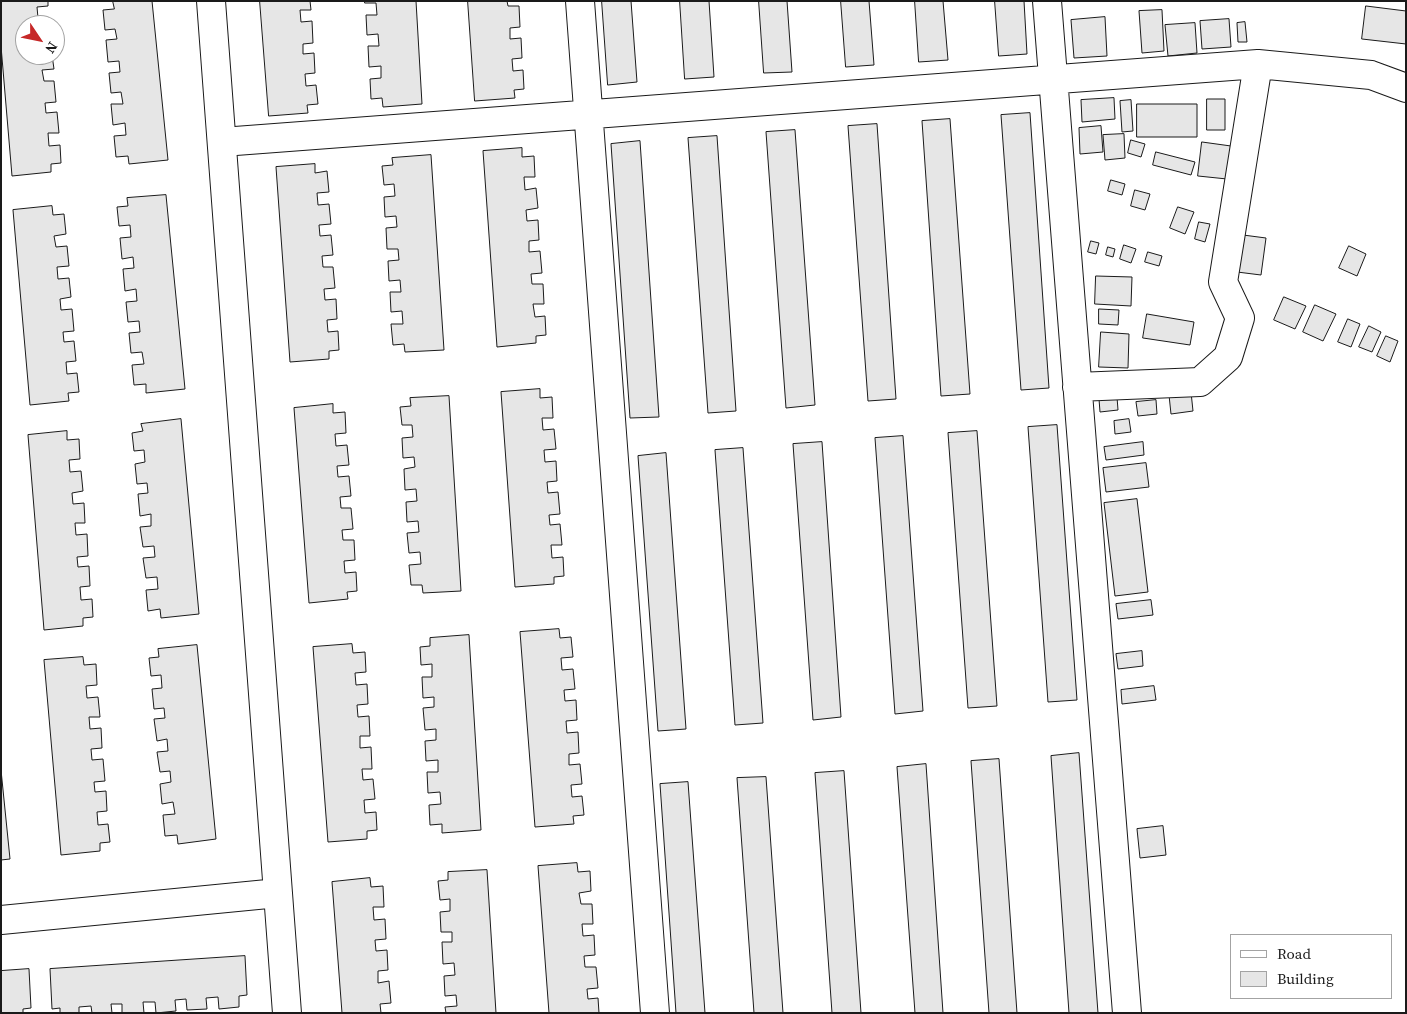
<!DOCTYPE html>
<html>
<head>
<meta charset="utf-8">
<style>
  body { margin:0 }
  #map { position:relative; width:1407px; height:1014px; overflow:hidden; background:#fff; font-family:"Source Serif 4",serif }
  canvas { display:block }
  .frame { position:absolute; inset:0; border:2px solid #1a1a1a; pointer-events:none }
  .legend { position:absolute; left:1230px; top:934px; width:162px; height:65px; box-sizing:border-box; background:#fff; border:1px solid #a3a3a3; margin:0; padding:6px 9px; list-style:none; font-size:15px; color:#1a1a1a }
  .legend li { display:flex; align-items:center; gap:10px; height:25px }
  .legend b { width:25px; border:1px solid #a3a3a3 }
  .north { position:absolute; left:15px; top:15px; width:50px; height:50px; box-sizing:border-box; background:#fff; border:1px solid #a3a3a3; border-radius:50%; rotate:124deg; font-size:14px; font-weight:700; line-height:20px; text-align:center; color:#1a1a1a }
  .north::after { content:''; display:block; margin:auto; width:18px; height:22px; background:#c62828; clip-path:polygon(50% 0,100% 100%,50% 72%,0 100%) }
</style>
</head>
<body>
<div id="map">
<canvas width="1407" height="1014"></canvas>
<div class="frame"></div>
<ul class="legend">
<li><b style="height:6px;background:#fff"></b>Road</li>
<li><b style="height:14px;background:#e6e6e6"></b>Building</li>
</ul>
<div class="north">N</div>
</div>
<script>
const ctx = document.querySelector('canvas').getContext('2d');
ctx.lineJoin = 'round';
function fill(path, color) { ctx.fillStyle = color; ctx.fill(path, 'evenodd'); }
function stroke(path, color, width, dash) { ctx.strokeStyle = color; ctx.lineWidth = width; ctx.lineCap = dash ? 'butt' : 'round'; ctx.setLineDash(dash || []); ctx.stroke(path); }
const building = new Path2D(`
  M1,1H48V6L37,7L38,18H49L50,25H25V55H52L54,69L42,70L44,81H54L56,102L45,103L46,113L57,112L59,133H48L49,146L60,145L61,163L51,164V172L12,176L1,46Z
  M113,1H152L168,160L129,164L128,156L116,157L114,136L126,135L125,123L113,125L111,104H123L121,92L111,93L109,73L120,72L119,61L108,62L106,40L117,39L115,29L105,30L103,10L114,9Z
  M260,1H310L311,10H300L301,22L312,21L313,43L303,44V54L314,53L315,73L305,74L306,86L316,85L318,104L307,105L308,113L269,116Z
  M365,1H416L422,104L383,107L382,98L371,99L370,79L381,78V66L369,67L368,46H379L378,34L367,35L366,15H377L376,3H365Z
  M468,1H507L508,6H519L520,27L510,28V39L521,38L522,58L512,59L513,71L523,70L524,89L514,90L515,98L475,101Z
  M602,1H631L637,82L608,85Z
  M680,1H709L714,77L685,79Z
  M759,1H787L792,72L764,73Z
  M841,1H869L874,65L846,67Z
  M915,1H943L948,60L919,62Z
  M995,1H1024L1027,54L999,56Z
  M1366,6L1406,11V44L1362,39Z
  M1162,10L1164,51L1142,53L1139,11Z
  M1105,17L1107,56L1074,58L1071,20Z
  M1229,19L1231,47L1202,49L1200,21Z
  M1245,22L1247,42H1238L1237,23Z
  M1195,23L1197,53L1168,56L1165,25Z
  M1114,98L1115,119L1082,122L1081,100Z
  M1207,99H1225V130H1207Z
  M1131,100L1133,131L1122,132L1120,101Z
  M1137,104H1197V137H1137Z
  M1030,113L1049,388L1021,390L1001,115Z
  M950,119L970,394L941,396L922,121Z
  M877,124L896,399L868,401L848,126Z
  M1101,126L1103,152L1080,154L1079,128Z
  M795,130L815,405L786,408L766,132Z
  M1124,134L1125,158L1105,160L1103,135Z
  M717,136L736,411L708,413L688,138Z
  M1131,140L1145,144L1141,157L1128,153Z
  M640,141L659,417L630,418L611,144Z
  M1202,142L1231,146L1227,179L1198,176Z
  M522,148V157L534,156L535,177H524L525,190L536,188L538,208L526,210L527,221L538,220L539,240L529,241V252L540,251L542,273L531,274L532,284H543L544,304H533L535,317L545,316L546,335L536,336V343L497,347L483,151Z
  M1156,152L1195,162L1191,175L1153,165Z
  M431,155L444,350L405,352L404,344L393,345L391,324H403L402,311L391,312L390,292H401L400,280L389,281L388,261L399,260L398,249H387L386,228L397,227L396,216L385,217L384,197L395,196L394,184L384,185L382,166L393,165L392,158Z
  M315,164V173L327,171L329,192L317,193L318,205L329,204L331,224L319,225L320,236L331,235L333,255L322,256L323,267H333L335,288L324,289L325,300L336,299L337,319L327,320L328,332L338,331L339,350L329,351V359L290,362L276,167Z
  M1111,180L1125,184L1122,195L1108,191Z
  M1135,190L1150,194L1145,210L1131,206Z
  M166,195L185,389L146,393V384L134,385L132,365L144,364L142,352L131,353L129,333L140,332L139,321L128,322L126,302L137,301L136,289L125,291L123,269L134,268L133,257L122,259L120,238L131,237L130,225L119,226L117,207L128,206L127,198Z
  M52,206L53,215L64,214L66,234L54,236L56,247L67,246L69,266L57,267L58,279L69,278L71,297L60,299L61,310L72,309L74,331L63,332L64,342L74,341L76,361L66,362L67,374L77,373L79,392L68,393L69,401L30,405L13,210Z
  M1178,207L1194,212L1185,234L1170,228Z
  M1199,222L1210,224L1205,242L1195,239Z
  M1243,235L1266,238L1261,275L1237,272Z
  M1091,241L1099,243L1096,254L1088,252Z
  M1124,245L1136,249L1131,263L1120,259Z
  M1349,246L1366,254L1357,276L1339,268Z
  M1108,247L1115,249L1113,257L1106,255Z
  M1148,252L1162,256L1159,266L1145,262Z
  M1096,276L1132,277L1131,306L1095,304Z
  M1284,297L1306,306L1295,329L1274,320Z
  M1315,305L1336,314L1323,341L1303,332Z
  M1099,309L1119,310L1118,325L1099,324Z
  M1147,314L1194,322L1190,345L1143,338Z
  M1348,319L1360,324L1351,347L1338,342Z
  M1369,326L1381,332L1372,352L1359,347Z
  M1101,332L1129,334L1128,368L1099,367Z
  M1386,336L1398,341L1390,362L1377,356Z
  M540,389V398L552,397L553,418H542L543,430L554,429L556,449L544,450L545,462L556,461L557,481L547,482L548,493L558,492L560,514L549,515L550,525L560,524L562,545H551L552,558L563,557L564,576L554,577V584L515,587L501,392Z
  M1191,392L1193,411L1171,414L1169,395Z
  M449,396L461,591L423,593L422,585H411L409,565L421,564L420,552L409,553L407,533L419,532L418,521L407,522L406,502L417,501L416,489L405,490L404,469L415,467L414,457L403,458L402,438L413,437L412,425H402L400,407L411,406L410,398Z
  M1117,397L1118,410L1100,412L1099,399Z
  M1156,400L1157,414L1138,416L1136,402Z
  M333,404V413L345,412L346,433L335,434L336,446L347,445L349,465L337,466L338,477L349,476L351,496L340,497L341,508H351L353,529L342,530L343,540H354L355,560L344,561L345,573L356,572L357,591L347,592L348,599L309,603L294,408Z
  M181,419L199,614L161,618L160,609L148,611L146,590L158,589L157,577L146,578L143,558L155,557L154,546L143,547L140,527L151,526V514L140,516L138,494L148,493L147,483L137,484L135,464L145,462L144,450L134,451L132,433L143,431L141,424Z
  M1129,419L1131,432L1115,434L1114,421Z
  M1057,425L1077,700L1048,702L1028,427Z
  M67,431V440L79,439L80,459L69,460L70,472L81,471L83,491L72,493L73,504L84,503L85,523H75L76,535L87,534L88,556L77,557L78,567L89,566L90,586L80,587L81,600L92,599L93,617L83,618V626L44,630L28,435Z
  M977,431L997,706L968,708L948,433Z
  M903,436L923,711L895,714L875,438Z
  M822,442L841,717L813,720L793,444Z
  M1143,442L1144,455L1106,460L1104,447Z
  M743,448L763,723L735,725L715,450Z
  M666,453L686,729L658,731L638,456Z
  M1146,463L1149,487L1106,492L1103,468Z
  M1137,499L1148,592L1115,596L1104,503Z
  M1151,600L1153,615L1118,619L1116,604Z
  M559,629L560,638L571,637L573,657L561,658L562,670L573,669L575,689L564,690L565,701L576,700L577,720L566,721L567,733L578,732L579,753L569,754V765L580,764L582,784L571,785L572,797L582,796L584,815L573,816L574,824L535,827L520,632Z
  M469,635L481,830L442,833V824L430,825L429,805L441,804L440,792L428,793L427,772H438V760L426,761L425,741L436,740V729L425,730L423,708L434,707V697L423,698L422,677H432V664L421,665L420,647L430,646V638Z
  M352,644L353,653L365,652L366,672L355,673L356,685L367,684L368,704L357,705L358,717L369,716L370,736H360V748L371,747L372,769H362L363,780L373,779L375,799L364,800L365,813L376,812L377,830L367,831V839L328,842L313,647Z
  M197,645L216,839L178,844L177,835L165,836L163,815L175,814L173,802L162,804L160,784L171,782L170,771L160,772L157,752L168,751L167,739L157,741L154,719L165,718L164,708L154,709L152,689L162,688L161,675L151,676L149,658L159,657L158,649Z
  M1142,651L1143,666L1118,669L1116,654Z
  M83,657L84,665L96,664L97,685L86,686L87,698L98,697L100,717H89L90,729L101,728L102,748L91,749L92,760L103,759L105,781L94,782L95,792L106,791L107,811L97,812L98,825L108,824L110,842L100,843V851L61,855L44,660Z
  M1154,686L1156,700L1122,704L1121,690Z
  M1079,753L1098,1013H1069L1051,756Z
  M999,759L1017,1013H989L971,761Z
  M926,764L943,1013H915L897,767Z
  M1,770L10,859L1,860Z
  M844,771L861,1013H832L815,773Z
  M766,777L783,1013H754L737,778Z
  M688,782L705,1013H676L660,784Z
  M1163,826L1166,855L1140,858L1137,829Z
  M577,863L578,872L590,871L591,891L579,893L581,904H592L593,924H582L583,936L594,935L595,955L584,956L585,967H596L598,988L587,989L588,999L598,998L599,1013H549L538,866Z
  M487,870L496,1013H446L445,1007L457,1006L456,995L445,996L444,976L455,975L454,963L443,964L442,942H452V932H441L440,912L450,911V899L440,900L438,881L448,880V872Z
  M370,878L371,887L383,886L384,907H373L374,920L385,919L386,939L375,940L376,951L387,950L388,970L378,971V983L389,981L391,1003L380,1004L381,1013H342L332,882Z
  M245,956L247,995L239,996V1007L219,1009L218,997L206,998L207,1009L187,1010L186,999L175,1000L176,1011L156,1013L155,1002H143L144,1013H122V1004H111L112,1013H92L91,1006L79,1007V1013H60V1008L52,1009L50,969Z
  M29,969L31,1008L23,1009V1013H2L1,1010V971Z`);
fill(building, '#e6e6e6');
stroke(building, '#1a1a1a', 1);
const minor = new Path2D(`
  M211,1L287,1013
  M580,1L655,1013
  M1047,1L1127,1013
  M222,142L1258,64L1371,75L1406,88
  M1077,387L1200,382L1228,357L1240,318L1223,282L1258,64
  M1,920L278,893`);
stroke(minor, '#1a1a1a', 30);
stroke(minor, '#fff', 28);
</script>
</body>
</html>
